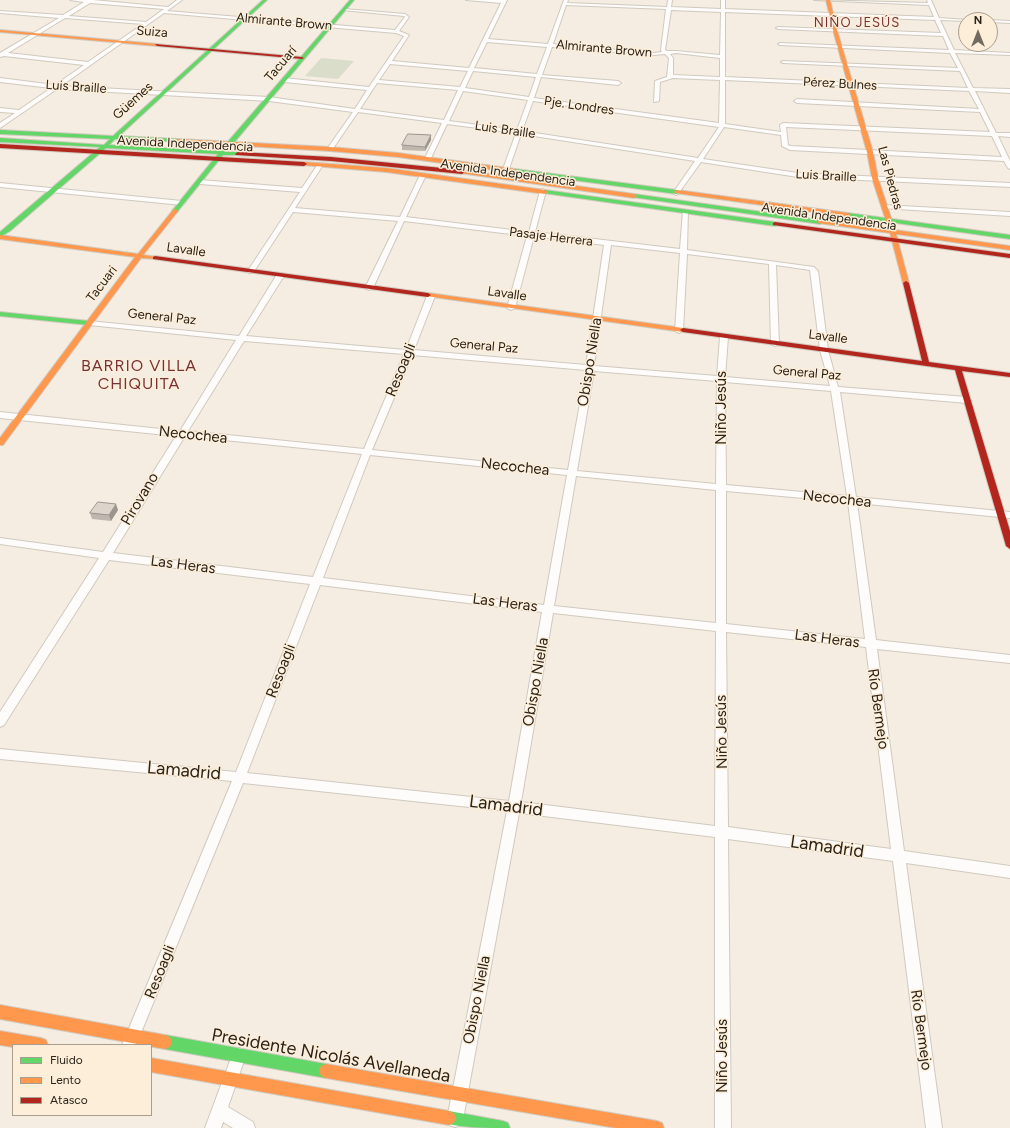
<!DOCTYPE html>
<html>
<head>
<meta charset="utf-8">
<style>
  body { margin:0 }
  #map { position:relative; width:1010px; height:1128px; overflow:hidden; background:#f5ede1; font-family:Figtree,sans-serif }
  canvas { display:block }
  .legend { position:absolute; left:12px; top:1044px; width:140px; height:72px; box-sizing:border-box; background:#fdeed9; border:1px solid #a99d8d; margin:0; padding:5px 7px; list-style:none; font-size:12px; color:#2a231a }
  .legend li { display:flex; align-items:center; gap:8px; height:20px }
  .legend b { width:20px; border:1px solid #a99d8d }
  .north { position:absolute; left:958px; top:12px; width:40px; height:40px; box-sizing:border-box; background:#fdeed9; border:1px solid #a99d8d; border-radius:50%; rotate:0deg; font-size:11px; font-weight:700; line-height:16px; text-align:center; color:#2a231a }
  .north::after { content:''; display:block; margin:auto; width:14px; height:18px; background:#716a60; clip-path:polygon(50% 0,100% 100%,50% 72%,0 100%) }
</style>
</head>
<body>
<div id="map">
<canvas width="1010" height="1128"></canvas>
<ul class="legend">
<li><b style="height:5px;background:#63d668"></b>Fluido</li>
<li><b style="height:5px;background:#ff974d"></b>Lento</li>
<li><b style="height:5px;background:#b3261e"></b>Atasco</li>
</ul>
<div class="north">N</div>
</div>
<script>
const ctx = document.querySelector('canvas').getContext('2d');
ctx.lineJoin = 'round';
function fill(path, color) { ctx.fillStyle = color; ctx.fill(path, 'evenodd'); }
function stroke(path, color, width, dash) { ctx.strokeStyle = color; ctx.lineWidth = width; ctx.lineCap = dash ? 'butt' : 'round'; ctx.setLineDash(dash || []); ctx.stroke(path); }
function label(font, color, halo, rows, align = 'center') {
  ctx.font = font + ' Figtree,sans-serif'; ctx.lineWidth = 3; ctx.setLineDash([]); ctx.textBaseline = 'middle'; ctx.strokeStyle = halo; ctx.fillStyle = color; for (const [text, x, y, turn = 0] of rows) {
    ctx.save(); ctx.translate(x, y); ctx.rotate((+turn || 0) * Math.PI / 180); ctx.textAlign = isNaN(turn) ? turn : align; if (halo) ctx.strokeText(text, 0, 0); ctx.fillText(text, 0, 0); ctx.restore();
  }
}
fill(new Path2D(`
  M321,58L354,61L338,79L305,76Z`), '#daddc9');
const street = new Path2D(`
  M70,0H93L168,7L177,0H182L167,11L395,30L405,17L404,16L342,10L344,9L405,14L409,17L399,31L409,35L392,61L469,68L501,3L466,0H507L488,39L548,44L564,0H568L567,3L667,7L668,0H672L671,7L721,9V0H725V9L934,17L929,5L814,0L928,3L927,0H931L939,18L968,20L966,21L940,20L954,50L1010,53V55L955,53L973,88L1010,89V93L975,91L996,133H1010V137L998,136L1010,161V169L1008,168L1004,161L790,150L782,146L781,135L724,127L703,159L798,173L1010,183V187L798,177L701,162L678,194L676,195L673,193L695,161L521,134L509,169L506,171L503,169L516,133L447,124L431,158L428,160L425,158L442,123L358,112L332,150L330,151L327,149L353,112L269,101L57,89L0,128V123L15,113L0,112V108L19,110L51,88L0,82V78L55,85L84,65L4,56L0,57V53L59,18L0,13V11L63,15L84,2ZM90,3L164,9L146,22L69,16ZM566,5L666,9L661,50L662,52L654,53L553,44ZM671,10L721,12L720,55L676,51H667L665,50ZM725,12L935,20L941,33L778,27L776,28L778,29L943,36L949,50L780,43L778,44L780,45L950,53L958,68L783,61L781,62L783,63L960,71L968,88L725,77ZM164,13L396,33L404,36L369,87L284,78L281,80L284,82L367,90L355,109L269,97L61,86ZM65,18L143,24L88,62L8,53ZM487,42L547,47L537,74L474,68ZM552,47L654,55L665,54L669,58L667,77L655,81L654,102L659,101L660,82L673,78L720,80L719,123L534,98L541,77L618,85L621,83L618,81L542,75ZM676,53L720,58V77L673,75V58L670,54ZM390,64L468,71L460,87L379,80ZM473,71L536,77L529,97L465,88ZM725,80L969,91L979,109L797,99L794,101L797,103L980,112L990,132L783,123L780,125L781,132L725,124ZM377,83L458,90L444,120L360,109ZM463,91L528,100L517,130L449,121ZM533,101L719,127L698,158L522,131ZM786,127L992,136L1002,157L791,146L788,145Z
  M989,20H990L1010,21V23L990,22V20Z
  M320,163L323,165L295,208L400,217L420,175L423,173L426,175L406,217L529,232L540,191L543,189L546,191L535,232L680,249L683,211L688,210L687,250L814,267L818,271L828,350L838,387L967,397L971,400L967,403L840,392L856,497L1010,512V518L857,503L876,640L1010,655V663L877,649L904,851L1010,866V878L906,863L942,1128H926L893,861L728,839L731,1128H715V837L519,813L463,1119L461,1125L455,1127L449,1125L447,1119L507,811L243,783L136,1045H122L232,781L0,759V749L236,772L310,584L109,560L4,725L0,727V712L99,558L0,544V538L103,552L176,436L0,418V412L180,431L236,340L89,325L85,323L89,321L239,336L276,276L280,274L284,276L246,336L406,350L427,296L431,294L435,296L414,350L586,365L604,245L534,236L515,308L511,310L507,308L527,236L404,221L373,288L369,290L365,288L398,221L293,212L253,273H249L247,272L300,192L200,184L197,182L200,180L302,188L318,164ZM611,245L680,253L675,331L679,333L683,331L687,254L769,264L771,344L775,346L779,344L776,265L810,270L820,350L830,386L725,377L728,337L724,335L720,337L717,376L594,366ZM244,341L404,354L364,449L188,431ZM412,355L586,370L568,470L372,450ZM594,371L717,381L716,484L577,471ZM725,382L831,391L847,496L726,485ZM185,436L362,454L313,577L113,553ZM370,455L567,475L544,605L323,578ZM576,476L716,490V623L554,606ZM726,491L848,502L865,639L726,624ZM320,585L542,612L509,801L247,773ZM553,613L716,631L715,826L521,802ZM726,632L866,647L891,849L728,827Z
  M0,183L182,201L185,203L182,205L0,187Z
  M884,205L1010,212V216L882,208V206Z
  M239,1048L244,1050L246,1055L228,1107L253,1122L255,1128H233L223,1122L221,1128H205L234,1050Z`);
const fast = new Path2D(`
  M263,0H267L119,136L178,139L181,141L180,142L115,139L109,145L220,151L350,0H354L226,152H238L241,154L240,155H223L177,212L172,211L218,154L106,148L10,231L0,237V232L100,147L0,142V138L104,145L110,139L0,134V130L113,136Z
  M515,169L677,190L680,192L677,194L513,172L512,171Z
  M545,190L775,222L778,224L775,226L543,193L542,192Z
  M634,194L820,220L823,222L820,224L632,197L631,196Z
  M848,213L1010,235V239L846,216L845,215Z
  M0,312L89,321L92,323L89,325L0,316Z
  M165,1035L326,1064L331,1066L333,1071L331,1076L326,1078L165,1049L160,1047L158,1042L160,1037Z
  M449,1111L503,1121L508,1123L510,1128C489,1128 464,1128 444,1123L442,1118L444,1113Z`);
const slow = new Path2D(`
  M826,0H830L837,30L873,152L878,178L895,230L1010,246V250L896,234L909,283L906,285L903,283L890,233L818,223V221L820,220L889,230L872,178L867,152L833,30Z
  M0,30L157,44L159,45L157,46L0,32Z
  M178,139L330,147L398,153L515,169L518,171L515,173L398,157L330,151L176,142L175,141Z
  M304,162L386,168L545,190L548,192L545,194L386,172L302,165L301,164Z
  M462,170L634,194L637,196L634,198L460,173V171Z
  M677,190L848,213L851,215L848,217L675,193L674,192Z
  M175,209L178,211L143,255L157,257V259L141,258L3,445H0V438L135,257L0,239V235L138,254L173,210Z
  M428,293L683,328L686,330L683,332L426,296V294Z
  M0,1005L165,1035L170,1037L172,1042L170,1047L165,1049L0,1019Z
  M0,1031L41,1038L46,1040L48,1045H13V1047L0,1045Z
  M151,1058L449,1111L454,1113L456,1118L454,1123L449,1125L151,1072Z
  M326,1064L657,1121L662,1123L664,1128H616L326,1078L321,1076L319,1071L321,1066Z`);
const jam = new Path2D(`
  M155,44L302,57L304,58L302,59L157,46Z
  M0,144L304,162L307,164L304,166L0,148Z
  M238,152L331,157L462,170L465,172L462,174L331,161L236,155L235,154Z
  M775,222L1010,254V258L773,225V223Z
  M155,256L428,293L431,295L428,297L153,259V257Z
  M906,281L909,283L929,362L1010,373V377L962,371L1010,531V549L1006,546L955,370L683,332L680,330L683,328L922,361L903,283Z`);
stroke(street, '#d0c9bf', 2);
stroke(fast, '#d0c9bf', 2);
stroke(slow, '#d0c9bf', 2);
stroke(jam, '#d0c9bf', 2);
fill(street, '#fefcfa');
fill(fast, '#63d668');
fill(slow, '#ff974d');
fill(jam, '#b3261e');
fill(new Path2D(`
  M431,135V140L425,151L402,150V145Z
  M118,510L111,521L92,519L90,513Z`), '#beb7af');
fill(new Path2D(`
  M431,135V140L425,151V147Z
  M116,504L118,510L111,521L109,515Z`), '#9b958e');
const building = new Path2D(`
  M408,134L431,135L425,147L402,145Z
  M98,502L116,504L109,515L90,513Z`);
fill(building, '#ddd5cb');
stroke(building, '#9b958e', 1);
label('13px', '#2a231a', '#fdeed9', [
  ["Almirante Brown",284,22,5],
  ["Suiza",152,32,5],
  ["Almirante Brown",604,49,5],
  ["Tacuarí",281,64,-50],
  ["Pérez Bulnes",840,84,3],
  ["Luis Braille",76,87,4],
  ["Güemes",133,101,-42],
  ["Pje. Londres",579,106,8],
  ["Luis Braille",505,130,8],
  ["Avenida Independencia",185,144,3],
  ["Avenida Independencia",508,173,8],
  ["Luis Braille",826,176,3],
  ["Las Piedras",890,178,75],
  ["Avenida Independencia",829,217,8],
  ["Pasaje Herrera",551,237,7],
  ["Lavalle",186,250,8],
  ["Tacuari",102,284,-53],
  ["Lavalle",507,294,8],
  ["General Paz",162,317,6],
  ["Lavalle",828,337,7],
  ["General Paz",484,346,5],
  ["General Paz",807,373,5]
]);
ctx.letterSpacing = '1px';
label('13px', '#793237', '#fdeed9', [
  ["NIÑO JESÚS",857,23]
]);
ctx.letterSpacing = '0px';
label('15px', '#2a231a', '#fdeed9', [
  ["Obispo Niella",590,362,-81],
  ["Resoagli",401,370,-68],
  ["Niño Jesús",722,408,-90],
  ["Necochea",193,435,6],
  ["Necochea",515,467,6],
  ["Pirovano",140,499,-59],
  ["Necochea",837,499,6],
  ["Las Heras",183,565,7],
  ["Las Heras",505,603,7],
  ["Las Heras",827,639,7],
  ["Resoagli",281,671,-69],
  ["Obispo Niella",536,682,-80],
  ["Río Bermejo",878,709,82],
  ["Niño Jesús",722,732,-91],
  ["Resoagli",160,972,-68],
  ["Obispo Niella",477,1000,-79],
  ["Río Bermejo",921,1030,82],
  ["Niño Jesús",723,1056,-90]
]);
ctx.letterSpacing = '1px';
label('16px', '#793237', '#fdeed9', [
  ["BARRIO VILLA",139,366],
  ["CHIQUITA",139,384]
]);
ctx.letterSpacing = '0px';
label('18px', '#2a231a', '#fdeed9', [
  ["Lamadrid",184,771,5],
  ["Lamadrid",506,806,7],
  ["Lamadrid",827,847,8],
  ["Presidente Nicolás Avellaneda",331,1056,10]
]);
</script>
</body>
</html>
